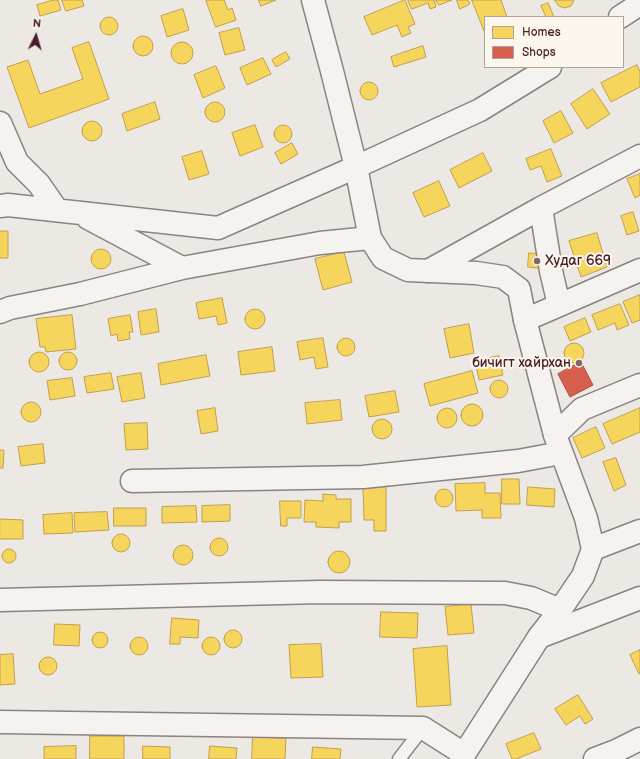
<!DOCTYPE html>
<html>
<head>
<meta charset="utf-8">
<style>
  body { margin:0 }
  #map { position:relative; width:640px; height:759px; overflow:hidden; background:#ece9e4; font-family:"Balsamiq Sans",sans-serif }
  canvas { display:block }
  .legend { position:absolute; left:484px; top:16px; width:140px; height:52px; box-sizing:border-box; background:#fbf7ec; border:1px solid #b4a19f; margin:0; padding:5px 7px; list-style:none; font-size:12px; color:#4a1f2b }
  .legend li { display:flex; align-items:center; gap:8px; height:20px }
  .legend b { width:20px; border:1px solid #b4a19f }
  .north { position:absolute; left:16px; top:16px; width:40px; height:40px; -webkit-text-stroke:3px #fbf7ec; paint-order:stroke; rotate:5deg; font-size:11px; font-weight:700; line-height:16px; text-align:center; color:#4a1f2b }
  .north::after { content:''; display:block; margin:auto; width:14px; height:18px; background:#4a1f2b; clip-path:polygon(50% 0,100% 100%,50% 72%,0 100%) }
</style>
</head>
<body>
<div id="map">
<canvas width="640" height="759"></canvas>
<ul class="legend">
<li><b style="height:11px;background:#f6d55c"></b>Homes</li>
<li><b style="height:11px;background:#d6604d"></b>Shops</li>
</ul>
<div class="north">N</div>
</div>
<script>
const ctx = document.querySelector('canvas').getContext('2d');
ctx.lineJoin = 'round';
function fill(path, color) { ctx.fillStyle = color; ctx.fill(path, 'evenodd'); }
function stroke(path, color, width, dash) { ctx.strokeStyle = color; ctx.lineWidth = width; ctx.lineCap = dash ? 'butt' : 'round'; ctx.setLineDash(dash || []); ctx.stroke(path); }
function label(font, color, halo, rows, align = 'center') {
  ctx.font = font + ' "Balsamiq Sans",sans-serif'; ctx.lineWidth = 4; ctx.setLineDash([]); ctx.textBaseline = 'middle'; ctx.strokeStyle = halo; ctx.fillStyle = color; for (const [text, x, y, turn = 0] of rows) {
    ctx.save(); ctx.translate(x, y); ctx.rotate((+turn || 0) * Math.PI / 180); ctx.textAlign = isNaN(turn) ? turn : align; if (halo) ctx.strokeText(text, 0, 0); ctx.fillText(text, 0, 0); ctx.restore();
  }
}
const homes = new Path2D(`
  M54,0H58L61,10L40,16L37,5Z
  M62,0H82L84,6L66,11Z
  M206,0H224L228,10L232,8L236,20L216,27Z
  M259,0H276L261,6Z
  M405,0L415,24L408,27L411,33L402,37L397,25L372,35L364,17Z
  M408,0H434L436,7L430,9L428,3L412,9Z
  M436,0H452L439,5Z
  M457,0H468L470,4L460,9Z
  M472,0H501L507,17H485V33Z
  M555,0H574L571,6L565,8L559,6Z
  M548,3L554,17H546L541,6Z
  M183,9L189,30L167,37L161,16Z
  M100 26a9 9 0 1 1 18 0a9 9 0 1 1-18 0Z
  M239,28L245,50L225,55L219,33Z
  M133 46a10 10 0 1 1 20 0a10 10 0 1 1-20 0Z
  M89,42L109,99L29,128L7,67L28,60L40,94L83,79L72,48Z
  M171 53a11 11 0 1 1 22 0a11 11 0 1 1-22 0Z
  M423,46L426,57L394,67L391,57Z
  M286,52L290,59L276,67L272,60Z
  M263,58L271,74L247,85L240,68Z
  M637,65L640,72V87L611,102L601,83Z
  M216,66L225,88L203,98L194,75Z
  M360 91a9 9 0 1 1 18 0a9 9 0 1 1-18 0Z
  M593,89L610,114L587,129L571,104Z
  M155,102L160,119L127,131L122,114Z
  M205 112a10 10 0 1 1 20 0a10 10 0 1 1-20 0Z
  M561,111L573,133L554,143L543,121Z
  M82 131a10 10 0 1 1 20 0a10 10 0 1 1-20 0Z
  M255,125L263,147L240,156L232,133Z
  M274 134a9 9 0 1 1 18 0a9 9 0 1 1-18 0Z
  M292,143L298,154L281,164L275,153Z
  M551,149L562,176L547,182L541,166L530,170L526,159Z
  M202,151L209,174L189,180L182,157Z
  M483,153L492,171L459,188L450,170Z
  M640,174V195L635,198L627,179Z
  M439,181L450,206L424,217L413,193Z
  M633,212L639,231L627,235L621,216Z
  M0,231H8V258H0Z
  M597,233L607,267L581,277L569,241Z
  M91 259a10 10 0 1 1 20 0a10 10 0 1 1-20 0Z
  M344,252L352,282L323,290L315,259Z
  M529,253L546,254L545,269L528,267Z
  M640,295V320L632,323L623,302Z
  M222,298L227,323L218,325L216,316L199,319L196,303Z
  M620,304L629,325L617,330L615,323L598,330L592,315Z
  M245 319a10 10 0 1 1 20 0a10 10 0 1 1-20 0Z
  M156,309L159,332L141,335L138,312Z
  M72,315L76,349L46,352L45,347H40L36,319Z
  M130,315L133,332H129L130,339L118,341L117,334L111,336L108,319Z
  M585,318L591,332L570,341L564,327Z
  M469,324L474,353L450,358L444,329Z
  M323,338L328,367L316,369L314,357L300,360L297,342Z
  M337 347a9 9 0 1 1 18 0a9 9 0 1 1-18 0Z
  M564 353a10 10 0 1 1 20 0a10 10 0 1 1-20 0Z
  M272,347L275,371L241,375L238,352Z
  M29 362a10 10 0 1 1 20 0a10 10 0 1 1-20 0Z
  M59 361a9 9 0 1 1 18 0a9 9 0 1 1-18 0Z
  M206,355L210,376L161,385L158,364Z
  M499,356L503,375L479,380L475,361Z
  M472,371L478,393L430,406L424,384Z
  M111,373L114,389L87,393L84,377Z
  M141,373L145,398L122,402L117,377Z
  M72,378L75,396L50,400L47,381Z
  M490 389a9 9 0 1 1 18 0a9 9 0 1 1-18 0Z
  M395,391L399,412L369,417L365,396Z
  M340,400L342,420L307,424L305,403Z
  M21 412a10 10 0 1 1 20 0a10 10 0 1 1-20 0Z
  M461 415a11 11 0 1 1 22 0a11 11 0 1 1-22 0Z
  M215,408L218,431L201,434L197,411Z
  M640,408V432L612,444L603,424Z
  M437 418a10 10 0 1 1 20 0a10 10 0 1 1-20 0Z
  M372 429a10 10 0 1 1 20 0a10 10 0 1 1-20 0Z
  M147,423L148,449L126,450L124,424Z
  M596,427L605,448L582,458L573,438Z
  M43,444L45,463L21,466L18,447Z
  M0,450H4L3,468H0Z
  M616,458L626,485L614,491L603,462Z
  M502,479H519L520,504H502Z
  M485,483V493H500L501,518H482V510L456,511L455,484Z
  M386,487V531H374V520H364L363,488Z
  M528,487L555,489L554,507L527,505Z
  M435 498a9 9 0 1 1 18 0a9 9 0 1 1-18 0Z
  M323,494L336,495V499H351V522H339V528L316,527V522H304L305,500L323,501Z
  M280,501H301V518H287V526H281Z
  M230,505V521L202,522V506Z
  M196,506L197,522L162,523V507Z
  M114,508H146V526H114Z
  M107,512L109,530L75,532L74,513Z
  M72,513L73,533L44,534L43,515Z
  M0,519L23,520V539H0Z
  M112 543a9 9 0 1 1 18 0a9 9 0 1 1-18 0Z
  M210 547a9 9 0 1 1 18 0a9 9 0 1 1-18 0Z
  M173 555a10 10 0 1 1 20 0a10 10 0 1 1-20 0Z
  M2 556a7 7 0 1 1 14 0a7 7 0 1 1-14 0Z
  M328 562a11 11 0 1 1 22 0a11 11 0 1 1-22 0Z
  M471,604L474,633L448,635L445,607Z
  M381,612L418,613L417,638L380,637Z
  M172,618L199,620L198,638L180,637V644H170Z
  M55,624L80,625L79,646L54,645Z
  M224 639a9 9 0 1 1 18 0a9 9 0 1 1-18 0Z
  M92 640a8 8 0 1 1 16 0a8 8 0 1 1-16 0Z
  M202 646a9 9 0 1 1 18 0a9 9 0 1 1-18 0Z
  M130 646a9 9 0 1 1 18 0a9 9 0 1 1-18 0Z
  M321,644L323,677L291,678L289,645Z
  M447,646L451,705L417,707L413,649Z
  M640,650V673L639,674L630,655Z
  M13,654L15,684L0,685V655Z
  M39 666a9 9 0 1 1 18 0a9 9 0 1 1-18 0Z
  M578,695L593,719L585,724L580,716L566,725L555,709Z
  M534,733L541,749L516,759H512L506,744Z
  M90,736H124V759H90Z
  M253,737L286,738L285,759H252Z
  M76,746V759H44V747Z
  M143,746L170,747V759H143Z
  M210,746L237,748L236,759H209Z
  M313,747L341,749L340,759H312Z`);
fill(homes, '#f6d55c');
stroke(homes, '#c29e4d', 1);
const shops = new Path2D(`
  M581,362L593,385L570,397L558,374Z`);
fill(shops, '#d6604d');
stroke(shops, '#ac4c43', 1);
const service = new Path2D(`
  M399,759L423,728`);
const minor = new Path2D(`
  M0,123L17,162L39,184L57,210
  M0,206L8,205L218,228L356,167L332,71L313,0
  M88,218L182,268
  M428,271L541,208
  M559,305L551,271L541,208L640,156
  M0,312L10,308L80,294L182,268L320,243L370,238
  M525,320L640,270
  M555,435L582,409L640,385
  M132,481L363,477L518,461L561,453
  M593,549L640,531
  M0,600L320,592L505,593L531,598L560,610
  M539,637L640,598
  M0,722L423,728L464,754
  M595,759L616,751L640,739`);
const tertiary = new Path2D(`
  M620,17L640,4
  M461,759L539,637L560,610L583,576L593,549L586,518L555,435L525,320L519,289L503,277L476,273L408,270L383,258L370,238L356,167L480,110L550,67`);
stroke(service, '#8b8282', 15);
stroke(minor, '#8b8282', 25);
stroke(tertiary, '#8b8282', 25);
stroke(service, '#f4f3ef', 12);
stroke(minor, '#f4f3ef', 22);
stroke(tertiary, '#f4f3ef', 22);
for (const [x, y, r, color] of [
  [537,261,4,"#83666c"],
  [579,363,4,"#83666c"]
]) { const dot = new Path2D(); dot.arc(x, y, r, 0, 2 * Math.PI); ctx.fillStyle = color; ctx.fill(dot); stroke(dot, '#fbf7ec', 1.5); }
label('14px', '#4a1f2b', '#fbf7ec', [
  ["Худаг 669",545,261],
  ["бичигт хайрхан",571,363,"right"]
], 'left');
</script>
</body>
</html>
